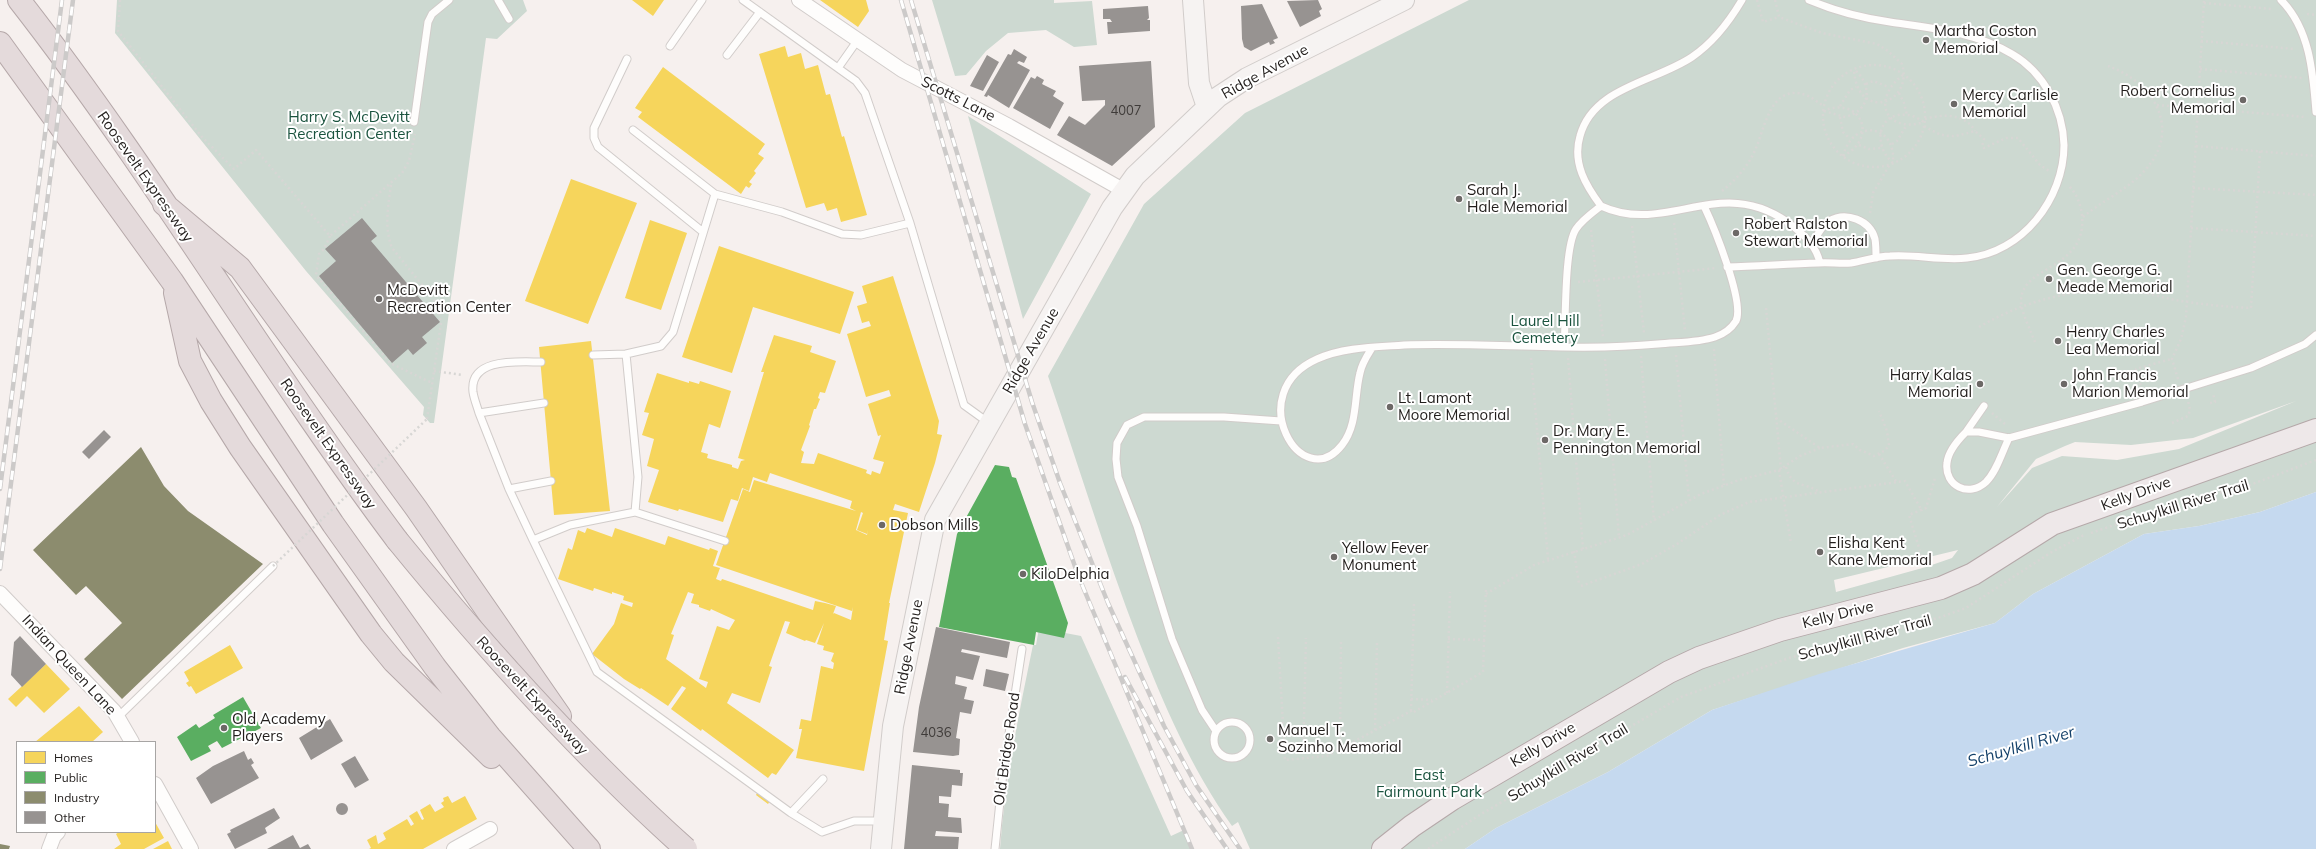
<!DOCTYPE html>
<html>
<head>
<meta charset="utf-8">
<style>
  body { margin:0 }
  #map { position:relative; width:2316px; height:849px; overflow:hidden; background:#f6f0ee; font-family:Mulish,sans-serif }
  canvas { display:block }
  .legend { position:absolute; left:16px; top:741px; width:140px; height:92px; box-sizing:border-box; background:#fff; border:1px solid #a7a5a4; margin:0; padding:5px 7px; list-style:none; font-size:12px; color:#221e1c }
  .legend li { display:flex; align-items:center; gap:8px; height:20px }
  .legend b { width:20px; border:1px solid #a7a5a4 }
</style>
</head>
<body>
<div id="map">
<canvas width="2316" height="849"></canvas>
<ul class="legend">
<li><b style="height:11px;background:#f6d55c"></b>Homes</li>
<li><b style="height:11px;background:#5aae61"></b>Public</li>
<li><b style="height:11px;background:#8c8c6e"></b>Industry</li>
<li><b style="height:11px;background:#979391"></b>Other</li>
</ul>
</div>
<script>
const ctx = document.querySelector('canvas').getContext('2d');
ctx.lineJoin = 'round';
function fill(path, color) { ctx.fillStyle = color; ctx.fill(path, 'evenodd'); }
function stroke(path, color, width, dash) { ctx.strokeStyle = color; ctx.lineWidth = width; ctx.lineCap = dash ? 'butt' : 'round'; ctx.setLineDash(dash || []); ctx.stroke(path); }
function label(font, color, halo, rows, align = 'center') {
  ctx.font = font + ' Mulish,sans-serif'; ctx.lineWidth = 4; ctx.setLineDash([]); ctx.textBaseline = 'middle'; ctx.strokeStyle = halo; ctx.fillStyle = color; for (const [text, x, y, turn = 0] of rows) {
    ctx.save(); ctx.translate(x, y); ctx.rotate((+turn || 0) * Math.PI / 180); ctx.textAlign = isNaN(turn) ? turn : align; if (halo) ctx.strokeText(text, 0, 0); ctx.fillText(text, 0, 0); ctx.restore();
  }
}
fill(new Path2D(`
  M117,0H523L527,11L497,39L486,38L434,423H430L423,415L424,407L306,271L115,33Z
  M932,0H1054V3L1092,1L1097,45L1074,47L1046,30L1008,33L986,51L966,75L955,76Z
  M1469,0H2316V492L2260,512L2199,526L2144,534L2033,594L1995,623L1903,648L1712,710L1608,772L1496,828L1465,849H1250L1238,822L1232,826C1191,768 1164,705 1138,639C1105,553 1078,464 1048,376L1144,204L1245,113ZM2296,401L2179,449L2117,460L2062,456L2032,468L1997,507L2036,459L2065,446L2075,442L2131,445L2193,438ZM1958,550L1952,558L1926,567L1836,592L1834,580Z
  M968,116L1091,194L1023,319Z
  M1039,628L1081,636L1171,836L1184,830L1192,849H1000C1005,780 1019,713 1033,645H1036Z`), '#cdd9d1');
fill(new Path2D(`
  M2316,492V849H1465L1496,828L1608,772L1712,710L1819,674L1995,623L2033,594L2144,534L2199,526L2260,512Z`), '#c5d9ef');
fill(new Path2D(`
  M632,0H664L653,16Z
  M820,0H866L869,11L858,27Z
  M785,46L788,57L801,53L805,69L818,65L826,95L830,94L842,137L844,136L867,215L841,222L837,208L827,211L824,203L806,208L759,54Z
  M663,67L765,144L758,154L764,158L754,171L756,173L749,182L752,184L749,188L746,186L741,194L638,117L642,112L635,108Z
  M571,179L637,203L588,324L525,301Z
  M650,220L687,233L661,310L625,298Z
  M719,246L854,292L840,334L753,307L732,373L682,357Z
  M893,276L939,421L937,434L942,435L935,463L919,512L895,504L893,510L908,513L889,603H890L884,640L888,641L864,771L796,758L802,729H799L801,719L811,721L821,666L833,669L834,663L831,661L834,653L823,650L824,646L817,644L824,623L815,643L806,640L805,641L786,633L790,622L785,621L769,666L772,667L760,703L732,693L727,703L794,750L776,775L772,773L768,778L702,729L701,731L671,709L686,688L682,686L668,706L641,688L640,689L624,679L592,654L614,624L621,603L632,607L633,603L623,600L624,596L612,592V594L594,588L593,591L558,579L568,548L572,550L578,530L585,533L587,528L612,537L615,528L665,545L668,536L709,550L710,548L718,551L713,566L720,568L716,579L721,581L722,579L813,610L815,601L825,603L836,606L833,614L834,613L851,620L853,607L852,611L716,565L743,489L750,492L754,480L856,511L850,508L852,501L770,473L767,482L753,477L749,491L742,488L738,501L731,499L723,522L679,509L678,511L648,502L659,470L647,466L654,439L642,435L649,413L644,412L657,373L689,383V381L699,384L700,381L731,391L720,428L709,424L701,452L708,454L707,458L732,465V467L738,469L741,461L745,460L738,458L764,372H761L774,335L812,346L810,352L836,361L825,393L820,392L818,398L820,399L816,409H814L809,425L810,426L801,450L804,452L801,463L814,464L818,453L867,470L866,473L871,475L872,471L880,474L884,462L873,459L881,435L878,436L868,404L891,396L889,390L866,397L847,334L871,326L869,321L862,323L857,306L867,303L862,286ZM861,512L863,513L857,530L867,534L868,530L867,535L856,530ZM688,592L694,594L691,603L699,605V607L710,611L711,609L713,610L735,620L729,630L717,626L699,679L708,682L706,688L666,659L674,635L671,634Z
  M591,341L610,511L554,515L539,347Z
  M230,645L243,668L196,694L191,686L189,687L186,683L189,681L184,672Z
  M46,664L70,689L44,713L27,696L16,707L8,699Z
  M79,706L103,732L92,742H35Z
  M759,789L772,798L768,804L756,795Z
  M448,796L452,803L465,796L477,819L423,849H369L371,848L367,840L376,835L378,844L386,839L383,833L407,819L411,826L414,824L409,816L417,811L422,820L424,819L420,810L430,804L435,812L444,807L441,803L444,801L443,798Z
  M155,822L164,838L144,849H114L121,844L116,834L119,832H155Z
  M168,841L172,849H153Z`), '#f6d55c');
fill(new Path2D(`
  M995,465L1009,467L1012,477L1016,478L1068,623L1064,638L1036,632L1034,645L939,627L957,534Z
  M243,697L261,728L222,748L217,741L208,746L211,751L191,761L177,737L196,724L199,728L215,718L213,715Z`), '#5aae61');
fill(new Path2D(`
  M141,447L164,486L188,511L263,564L122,699L84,659L122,623L86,586L76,595L33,550Z
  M0,844L10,846L9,849H0Z`), '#8c8c6e');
fill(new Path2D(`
  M1318,0L1322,9L1319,11L1321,16L1300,27L1287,1Z
  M1262,4L1278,38L1273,40L1275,43L1270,45L1269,42L1251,51L1244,47L1242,39L1241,6Z
  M1148,6L1149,18L1147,20H1150V31L1108,34L1107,22H1112L1110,19H1103V9Z
  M1014,49L1027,57L1024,63L1019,61L1017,63L1030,70L1009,108L988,95L987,97L984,96L1008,54L1011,55Z
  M987,55L999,62L983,91L970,86Z
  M1151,61L1155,127L1112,166L1057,135L1069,116L1085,125L1105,105V100L1082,101L1079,66Z
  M1037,76L1044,80L1042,84L1056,91L1053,96L1064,103L1050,129L1013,108L1031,77L1035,79Z
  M362,218L377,236L371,241L440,322L422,337L427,343L413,355L408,349L392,363L319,276L336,261L325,249Z
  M104,430L111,437L89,459L82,452Z
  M936,627L1010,642L1007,658L962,649L961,652L980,656L973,680L956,676L955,684L967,687L964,699L974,701L971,714L960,712L956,738L960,739L959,755L953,756L913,752L919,707Z
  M20,636L46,664L22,687L11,675L14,642Z
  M986,669L1009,674L1005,691L983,686Z
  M330,719L343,741L311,760L299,738Z
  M244,751L248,760L251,758L254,763L251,765L259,778L211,804L196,778L213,766Z
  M355,756L369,780L355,788L341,764Z
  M912,765L960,770V773H963L962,786L952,785L951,797L939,796V803L949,804L948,817L961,818L962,833L936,831L935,836L959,837L958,849H904Z
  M336 809a6 6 0 1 1 12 0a6 6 0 1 1-12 0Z
  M274,808L280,818L265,828L267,833L235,849L227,834L231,832L230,830Z
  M293,835L300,848L308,844L311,849H267Z`), '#979391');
const lane = new Path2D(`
  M498,0L509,19
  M743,0L856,81L865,93L910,223L964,405L989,423
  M1742,0C1729,22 1714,42 1692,57C1655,82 1593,87 1580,136C1572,163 1586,186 1601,206C1668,237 1723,170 1794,227C1806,237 1816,246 1820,263
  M2281,0C2310,29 2313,73 2316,112
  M670,46L702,0
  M727,55L760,12
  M627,59L594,128V138L598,147L703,232
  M838,68L857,41
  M414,122L428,22L432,14L449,0
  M633,130L715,194L782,212L842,234L861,235L910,223
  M1812,244C1817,236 1821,226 1829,221C1846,211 1870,220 1875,239C1876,245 1876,252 1876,258
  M1727,267C1758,266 1788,264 1818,263C1829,262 1840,264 1851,263C1864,261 1877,256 1890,256C1916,254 1941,261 1967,258C2022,253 2064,199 2064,145C2063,108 2043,72 2012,54C1976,32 1930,28 1890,22C1862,18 1835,11 1809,0
  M1564,346C1566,321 1564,247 1576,229C1582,220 1592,213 1601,206
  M1372,348C1367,356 1362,363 1360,373C1354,396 1358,425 1342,445C1302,496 1241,393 1317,359C1343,347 1377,347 1404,345C1489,342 1573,352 1658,344C1676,342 1697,343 1715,337C1724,334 1731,329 1736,321C1745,302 1713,225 1704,206
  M626,354L661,346L673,332L715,194
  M593,355L626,354L638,477L635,512
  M479,413C477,406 474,399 473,392C469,357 519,362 541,362
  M1966,432L1984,406
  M2009,438C2002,452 1997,471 1986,482C1969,498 1944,486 1947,463C1948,451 1958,440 1966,432H1979L2009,438L2142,402L2251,368L2305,344L2316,335
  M509,489L479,413L544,403
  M533,540L509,489L551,481
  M725,541L635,512L570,525L533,540L597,672L791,813L822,832L854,821H882
  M118,717L273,566
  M1214 740a18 18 0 1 1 36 0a18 18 0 1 1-36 0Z
  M1216,731L1202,710L1172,639L1137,526L1118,477L1116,459L1117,443L1127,425L1144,417H1224L1281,421
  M791,813L823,779
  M995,849L1003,773L1022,649`);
const street = new Path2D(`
  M799,0L902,70L1009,126L1123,190
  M0,593L114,711L132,742
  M155,784L191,849
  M49,849L54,836L58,832
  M454,849L490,829`);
const secondary = new Path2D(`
  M1193,0L1199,83L1207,107
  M881,849L893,726L935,520L1112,208L1135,176L1218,97L1247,78L1404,0`);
const primary = new Path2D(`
  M1383,849L1412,826L1452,799L1669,672L1699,658L1780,630L1941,588L1973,574L2052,524L2316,430`);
const highway = new Path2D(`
  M19,0C154,173 265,364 397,540
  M0,43L172,281L333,524L435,667L490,737L589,849
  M164,204L240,268L416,508L560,716
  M175,293L190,361L211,401L240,447L371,634L394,662L491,757`);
stroke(lane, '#d1ccca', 9);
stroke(street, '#d1ccca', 16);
stroke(secondary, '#d1ccca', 22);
stroke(primary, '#b5a8a9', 24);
stroke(highway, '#b5a8a9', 24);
stroke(new Path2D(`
  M120,0L118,31L202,137L234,169L256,150L330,236L402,173L409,161L415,134
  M1757,0L1763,22L1779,17
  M1775,0L1779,17L1822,33L1877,44L1888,51L1902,64C1914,105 1856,122 1854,69
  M2204,3L2272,9
  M2307,14L2316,15
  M2201,41L2295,49
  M1823 116a51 51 0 1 1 102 0a51 51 0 1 1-102 0Z
  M2200,69L2302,78
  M1903,75C1871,99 1885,134 1924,122
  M1866,84L1873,81L1889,87
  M1899,93L1904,103L1907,115
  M2157,105L2306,117
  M1840,106L1850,90L1856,87
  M1823,111C1861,95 1879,138 1843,156
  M1824,111L1845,117C1871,111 1873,85 1854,69
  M1840,117L1843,132L1850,139
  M1925,119C1942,114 1965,113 1975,131
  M1924,126C1946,139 1950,138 1975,131L1984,139L1982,146L1984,148L2006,138H2018L2040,165L2049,171
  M1892,144L1897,141L1906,126
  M1859,145L1869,149L1881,148
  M2196,146L2316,156
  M1843,156C1853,118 1896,124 1893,162
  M1893,163C1872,145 1878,111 1907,115C1913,115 1919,119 1924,122
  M391,185C388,207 384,227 392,248L436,302L441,323L427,419
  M2193,188L2316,195
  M1722,191C1737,179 1749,165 1756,148C1765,127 1771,83 1806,95C1812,97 1818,103 1824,106
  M1870,213L1873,193L1890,164
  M2083,217C2103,200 2129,189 2146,169C2182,128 2153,82 2108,66
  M1674,223L1685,331
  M1632,226L1644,333
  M2191,228L2316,236
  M1591,230L1603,336
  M330,236L324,249L319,254L316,275L390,363L432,383
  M1578,282L1716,268
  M1766,308L1781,469
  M1979,327C2027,299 2081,286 2137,292C2154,294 2170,300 2188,302C2208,305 2230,307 2251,308L2260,151
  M2035,342C2031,332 2021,311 2021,301C2021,265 2087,270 2082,216C2081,205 2077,194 2069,186
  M1714,349L1724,485
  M1676,355L1689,500
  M1641,356L1654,521
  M1531,358L1548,559
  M1568,358L1583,549
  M1605,359L1619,538
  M434,371L463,375
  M2178,379L2172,359L2181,339L2186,317L2204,0
  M2142,390L2136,369L2171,359
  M2210,403L2215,402L2213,393
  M1992,413L2005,424
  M1776,418L1820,448L1853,444L1860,450L1874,456L1884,451L1889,446L1887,431L1879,411
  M2172,423L2188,416L2190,410L2188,401
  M1879,454L1897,483
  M1786,467C1792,488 1803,482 1818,491
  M1779,470L1791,544
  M2091,533L2172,505L2250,485L2316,460
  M1574,551L1579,584
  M1923,561L1909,515L1926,508L1935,478
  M1581,586L1642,564L1677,544L1720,515L1749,502L1905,481L1922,511
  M1486,594L1534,565L1627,535L1701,494L1739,480L1779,470L1800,456L1820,448
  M1278,637L1285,760L1327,756L1411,711L1412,713L1483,672L1486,588
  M1448,639L1485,640
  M1447,693L1450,592
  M1411,699L1432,700
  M1411,711L1414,602
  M1375,730L1377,640
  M1340,749L1341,639
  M1303,759L1306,638
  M1428,849L1478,816L1681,697L1789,658L1941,617L1966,608L2050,553L2084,535`), '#d7d6d4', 2.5, [2, 3]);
stroke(lane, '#fefdfc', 7);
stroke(street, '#fefdfc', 14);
stroke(secondary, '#f6f3f2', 20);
stroke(primary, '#eee8e9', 22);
stroke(highway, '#e4dadb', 22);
const rail = new Path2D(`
  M901,0L1025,424L1078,575L1192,849
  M911,0L1032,402L1060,483L1108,603L1164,726L1196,785L1240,849
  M0,489L62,0
  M0,569L73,0
  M1125,677L1187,791L1227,849`);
stroke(rail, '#cccac9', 4.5);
stroke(rail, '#fff', 3, [9]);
const highwayBridge = new Path2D(`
  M397,540C486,649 580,754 686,849`);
stroke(highwayBridge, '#b5a8a9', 24, []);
stroke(new Path2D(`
  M273,566L427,419`), '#d7d6d4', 2.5, [2, 3]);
stroke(highwayBridge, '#e4dadb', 22);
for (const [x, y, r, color] of [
  [1926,40,4,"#6c6866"],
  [2243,100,4,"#6c6866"],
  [1954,104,4,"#6c6866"],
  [1459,199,4,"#6c6866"],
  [1736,233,4,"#6c6866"],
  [2049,279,4,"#6c6866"],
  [379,299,4,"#6c6866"],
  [2058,341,4,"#6c6866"],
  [1980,384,4,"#6c6866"],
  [2064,384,4,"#6c6866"],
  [1390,407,4,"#6c6866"],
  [1545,440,4,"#6c6866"],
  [882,525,4,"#6c6866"],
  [1820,552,4,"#6c6866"],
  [1334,557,4,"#6c6866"],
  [1023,574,4,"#6c6866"],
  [224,728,4,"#6c6866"],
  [1270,739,4,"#6c6866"]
]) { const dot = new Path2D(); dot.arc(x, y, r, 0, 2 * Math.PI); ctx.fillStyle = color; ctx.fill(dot); stroke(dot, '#fff', 1.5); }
label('13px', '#3f3b39', null, [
  ["4007",1126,111],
  ["4036",936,733]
]);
label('15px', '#221e1c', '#fff', [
  ["Martha Coston",1934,31],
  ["Memorial",1934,48],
  ["Robert Cornelius",2235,91,"right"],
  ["Memorial",2235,108,"right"],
  ["Mercy Carlisle",1962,95],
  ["Memorial",1962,112],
  ["Sarah J.",1467,190],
  ["Hale Memorial",1467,207],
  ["Robert Ralston",1744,224],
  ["Stewart Memorial",1744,241],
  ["Gen. George G.",2057,270],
  ["Meade Memorial",2057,287],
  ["McDevitt",387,290],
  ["Recreation Center",387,307],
  ["Henry Charles",2066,332],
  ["Lea Memorial",2066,349],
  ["Harry Kalas",1972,375,"right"],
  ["Memorial",1972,392,"right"],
  ["John Francis",2072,375],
  ["Marion Memorial",2072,392],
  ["Lt. Lamont",1398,398],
  ["Moore Memorial",1398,415],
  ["Dr. Mary E.",1553,431],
  ["Pennington Memorial",1553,448],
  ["Dobson Mills",890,525],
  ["Elisha Kent",1828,543],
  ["Kane Memorial",1828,560],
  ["Yellow Fever",1342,548],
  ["Monument",1342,565],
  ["KiloDelphia",1031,574],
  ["Old Academy",232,719],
  ["Players",232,736],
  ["Manuel T.",1278,730],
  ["Sozinho Memorial",1278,747]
], 'left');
label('15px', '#221e1c', '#fff', [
  ["Ridge Avenue",1265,72,-29],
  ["Scotts Lane",958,99,27],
  ["Roosevelt Expressway",145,177,55],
  ["Ridge Avenue",1031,351,-60],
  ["Roosevelt Expressway",328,444,55],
  ["Kelly Drive",2136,494,-20],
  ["Schuylkill River Trail",2183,505,-17],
  ["Kelly Drive",1838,615,-14],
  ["Schuylkill River Trail",1865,638,-15],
  ["Ridge Avenue",909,647,-79],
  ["Indian Queen Lane",69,665,47],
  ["Roosevelt Expressway",532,696,47],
  ["Kelly Drive",1543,745,-31],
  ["Old Bridge Road",1007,749,-82],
  ["Schuylkill River Trail",1568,763,-31]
]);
label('15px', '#1a533e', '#fff', [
  ["Harry S. McDevitt",349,117],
  ["Recreation Center",349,134],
  ["Laurel Hill",1545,321],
  ["Cemetery",1545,338],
  ["East",1429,775],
  ["Fairmount Park",1429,792]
]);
label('italic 16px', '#134069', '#fff', [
  ["Schuylkill River",2021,747,-16]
]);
</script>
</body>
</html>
